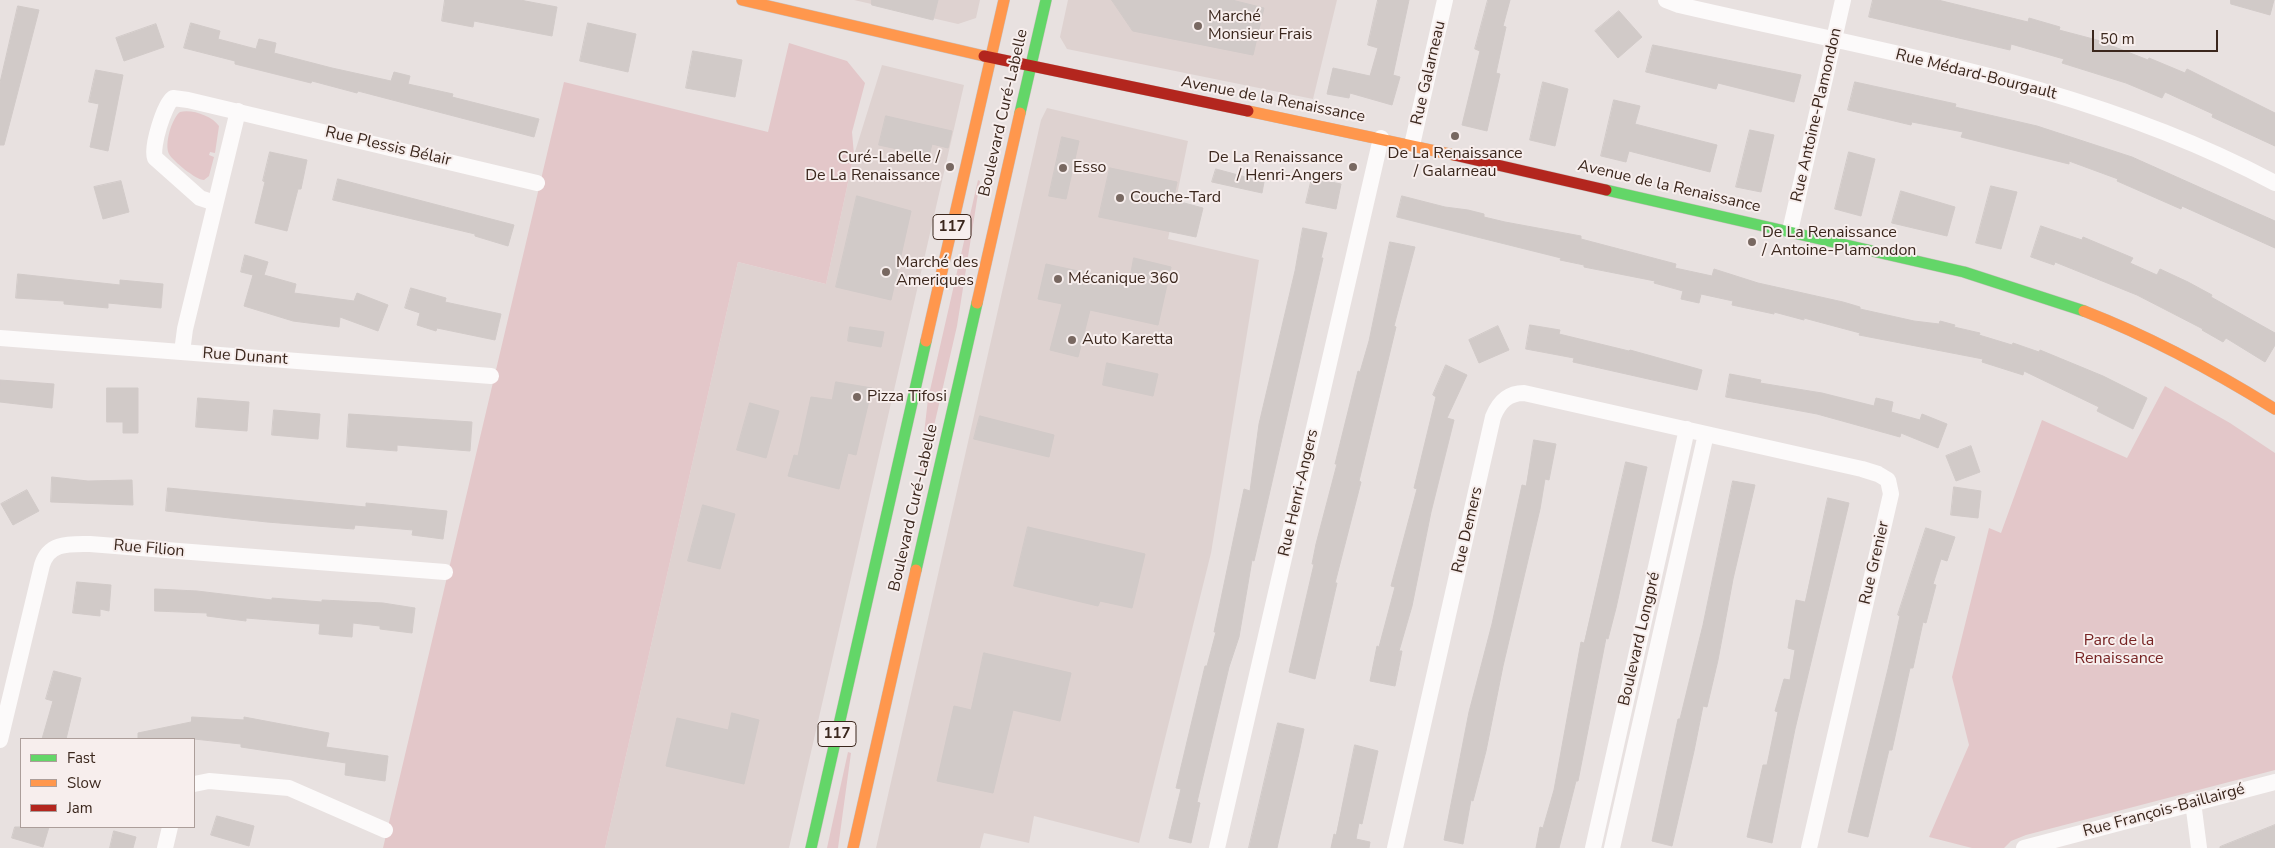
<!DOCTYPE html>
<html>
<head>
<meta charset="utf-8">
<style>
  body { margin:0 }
  #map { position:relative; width:2275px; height:848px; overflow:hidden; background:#e8e1e0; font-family:"Nunito Sans",sans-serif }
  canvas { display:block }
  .legend { position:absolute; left:20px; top:738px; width:175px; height:90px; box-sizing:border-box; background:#f7eeed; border:1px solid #ac9e9a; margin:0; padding:6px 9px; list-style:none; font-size:15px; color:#3b271d }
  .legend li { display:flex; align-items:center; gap:10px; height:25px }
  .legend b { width:25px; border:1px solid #ac9e9a }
  .scale { position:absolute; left:2092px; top:30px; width:126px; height:22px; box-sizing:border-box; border:2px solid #3b271d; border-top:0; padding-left:6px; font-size:15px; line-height:18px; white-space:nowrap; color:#3b271d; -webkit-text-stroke:4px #f7eeed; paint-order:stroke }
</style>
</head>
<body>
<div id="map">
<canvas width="2275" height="848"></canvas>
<ul class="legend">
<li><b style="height:6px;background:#63d668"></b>Fast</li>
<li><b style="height:6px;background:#ff974d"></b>Slow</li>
<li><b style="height:6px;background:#b3261e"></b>Jam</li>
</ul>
<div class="scale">50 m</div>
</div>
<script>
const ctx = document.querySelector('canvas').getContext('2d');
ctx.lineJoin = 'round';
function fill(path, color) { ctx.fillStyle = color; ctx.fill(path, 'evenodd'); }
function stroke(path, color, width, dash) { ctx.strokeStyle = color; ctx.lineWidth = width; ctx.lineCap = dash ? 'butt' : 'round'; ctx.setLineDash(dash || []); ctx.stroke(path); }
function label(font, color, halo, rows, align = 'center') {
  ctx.font = font + ' "Nunito Sans",sans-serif'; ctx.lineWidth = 4; ctx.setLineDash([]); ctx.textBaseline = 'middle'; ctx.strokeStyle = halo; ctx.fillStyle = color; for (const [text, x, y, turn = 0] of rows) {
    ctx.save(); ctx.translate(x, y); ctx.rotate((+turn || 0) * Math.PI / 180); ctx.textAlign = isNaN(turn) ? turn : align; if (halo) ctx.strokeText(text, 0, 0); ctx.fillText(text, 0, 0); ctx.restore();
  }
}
fill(new Path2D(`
  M854,0H980L976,18L958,24Z
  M1068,0H1337L1313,99L1067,49L1060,37Z
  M882,65L964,85L789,848H605L738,262L826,284L854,155Z
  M1047,108L1188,141L1168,239L1259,260L1211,553L1139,843L1034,816L1029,843L984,833L980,848H876L1041,120Z`), '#ded2d0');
fill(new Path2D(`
  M789,43L847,61L865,83L852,132L854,155L826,284L738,262L605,848H383L564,82L768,132Z
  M180,112C192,109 212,116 219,126L215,153L210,152L209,155L214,157L209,176L204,180C196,180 173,161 169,154C164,144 172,118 180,112Z
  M978,180L980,181L957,326L922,478L919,477L928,399Z
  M2165,386L2230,423L2275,453V770L2026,835L2011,841L2004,848H1972L1929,837L1969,745L1952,677L1989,528L2001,533L2042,420L2127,458Z
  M848,752L851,753L838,848H827Z`), '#e3c7c9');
const building = new Path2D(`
  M445,0H520L557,7L552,36L474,21L473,27L442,21Z
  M872,0H938L933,20L872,5Z
  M1112,0H1232L1264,8L1263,12L1253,55L1133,31Z
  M1378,0H1409L1393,75L1400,77L1392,105L1350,93L1349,98L1327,94L1333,68L1370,76L1378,48L1368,45Z
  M1488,0H1510L1503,26L1506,27L1496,73L1500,74L1487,131L1462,125L1480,51L1475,49Z
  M1873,0H1938L2028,22L2029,18L2060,27L2059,30L2097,40L2148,60L2149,58L2185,73L2187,69L2275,113V146L2212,117L2213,114L2165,92L2162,98L2126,83L2062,63L2064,59L2011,44L2010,50L1869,17Z
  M2231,0H2274L2270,15L2231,4Z
  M18,6L39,10L4,145H0V83Z
  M1619,11L1642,37L1618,58L1595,31Z
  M191,23L220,31L218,39L256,49L259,39L276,43L274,53L332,68L391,81L394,72L410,76L408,84L453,94L452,97L539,119L534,137L358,91L357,93L312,81L311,83L235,64V61L184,48Z
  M588,23L636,34L628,72L580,61Z
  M156,24L164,47L124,61L116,38Z
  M1653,45L1801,75L1794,102L1718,83L1716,89L1646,72Z
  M693,51L742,60L735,97L686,88Z
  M96,70L123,75L108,151L90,147L99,104L89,102Z
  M1543,82L1568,89L1555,146L1530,140Z
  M1855,82L1956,104L1955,107L2037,126L2132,157L2275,221V248L2182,206L2181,209L2117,181L2118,179L2069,161V164L1961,137L1963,132L1912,122L1911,125L1848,110Z
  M1614,100L1640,106L1635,124L1717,145L1710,172L1629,151L1626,162L1601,156Z
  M886,116L952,131L948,148L932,144L929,156L879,145Z
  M1750,130L1774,135L1761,192L1736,187Z
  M1062,137L1079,141L1066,199L1049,196Z
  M270,152L307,160L301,189H298L287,231L255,223L265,182L263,181Z
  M1849,152L1875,159L1861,216L1835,209Z
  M1110,168L1177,182L1173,200L1203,208L1196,237L1099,217Z
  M1216,169L1264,182L1262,193L1212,182Z
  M1312,178L1341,184L1336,209L1306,203Z
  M338,179L514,225L508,246L475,236V234L333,200Z
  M121,181L129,212L103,219L94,187Z
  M1991,186L2017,192L2001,249L1976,243Z
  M1901,191L1955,207L1947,236L1892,223Z
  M857,196L911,211L891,300L836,287Z
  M1402,196L1445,207L1468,210L1484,214V217L1505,222L1581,236V239L1676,264L1675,268L1712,276L1714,269L1758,283L1843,302L1860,307V309L1914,321L1939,324L1940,321L1955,325L1954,327L1980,333L1979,335L2012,345L2013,343L2039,352L2040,350L2103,376L2147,398L2133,429L2097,411L2099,407L2024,371L2023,375L1982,362L1983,359L1859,335L1860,333L1804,318V320L1774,312V314L1732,305L1733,301L1701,294L1699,303L1681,299L1683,291L1654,283L1655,281L1584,267V265L1560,260L1561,258L1397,217Z
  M2041,226L2082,240L2083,237L2133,258L2130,263L2157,275L2160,269L2188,282L2212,295L2211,297L2275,333V345L2265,362L2226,338L2223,342L2202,330L2203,329L2137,295L2055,262L2054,265L2031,257Z
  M1303,228L1327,233L1321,258H1323L1254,561L1252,560L1239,637L1229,667L1197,802L1200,803L1191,843L1169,838L1181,789L1176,788L1205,666H1207L1216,632H1214L1244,489L1250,491L1259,424L1295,271Z
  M1390,242L1415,247L1394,326L1396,327L1359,481L1361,482L1335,583H1337L1315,679L1289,672L1314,564H1312L1316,544L1337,464H1335L1358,371L1360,372L1369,341Z
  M245,255L268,262L264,275L296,284L294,293L354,301L357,293L388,305L378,331L340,317L339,327L293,321L244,306L253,275L241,272Z
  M1134,258L1171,267L1158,325L1090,310L1078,357L1050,350L1062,304L1038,299L1046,264L1129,282Z
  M18,274L120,285V280L163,284L161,308L108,303V308L64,304V301L16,298Z
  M411,288L446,298L445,302L501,314L495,340L437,328L436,331L417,325L420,313L405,308Z
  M1530,325L1560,330L1559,334L1629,351L1630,350L1702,370L1697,390L1573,362L1574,358L1526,349Z
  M1498,326L1509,350L1479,363L1469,340Z
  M850,327L884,332L881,347L848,341Z
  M1107,363L1158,374L1153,396L1103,385Z
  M1446,365L1467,375L1447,418L1454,420L1431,512L1412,606L1399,651H1402L1395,686L1370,681L1377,646L1379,647L1395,587L1391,586L1417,489L1414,488L1436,397L1433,395Z
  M1730,374L1761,380L1760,383L1822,393L1874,406L1876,398L1893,402L1891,412L1920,420L1922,414L1947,424L1938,448L1901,433L1900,437L1817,414L1726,397Z
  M0,380L54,384L52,408L0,402Z
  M836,382L872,388L856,455L848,453L839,489L788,476L794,455L798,456L811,397L832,400Z
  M107,388H138V433H123V422H107Z
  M198,398L249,402L247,431L196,427Z
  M750,403L779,411L766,458L737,450Z
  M274,410L320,414L318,439L272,435Z
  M349,414L472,422L470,451L397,445V451L347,447Z
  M980,416L1054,435L1049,457L974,439Z
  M1534,440L1556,444L1549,480L1545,479L1540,509L1503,666L1486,751L1473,801L1471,800L1463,844L1444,840L1469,712L1492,624L1522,485L1526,486Z
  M1971,446L1980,472L1956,481L1946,456Z
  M1626,462L1647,467L1616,608L1608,639L1606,638L1578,781H1576L1559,848H1536L1540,827L1543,828L1554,790L1581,642L1584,643Z
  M52,477L88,481L132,480L133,505L51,502Z
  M1733,481L1755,485L1733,579L1718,660L1707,707L1703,706L1694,751L1672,846L1652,841L1678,719H1680L1703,625Z
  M1954,487L1981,491L1978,518L1951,515Z
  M168,488L366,507V503L447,511L443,539L412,535L413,530L355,525L354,529L267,522L166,511Z
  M27,490L39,511L13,525L1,504Z
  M1828,498L1849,503L1795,729L1772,843L1747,837L1763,765H1767L1778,712L1775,711L1784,679L1790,680L1795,650L1788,648L1796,600L1805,602Z
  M703,505L735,514L720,569L688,561Z
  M1028,527L1145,554L1132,608L1100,601L1098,606L1014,586Z
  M1926,528L1955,537L1947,561L1941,559L1933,584L1936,585L1926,623L1923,622L1913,668H1910L1892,750H1889L1868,837L1848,832L1888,669L1900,616L1898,615Z
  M77,582L111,585L109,611L100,609V616L73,613Z
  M155,589L197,591L272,600V598L322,602V600L383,603L415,608L412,633L380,629V626L353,623L352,637L319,634L320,624L246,618V621L207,616V613L155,611Z
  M984,653L1071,673L1060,721L1013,710L993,793L937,781L954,706L971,710Z
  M54,671L81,678L66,739H42L53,701L46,699Z
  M732,713L759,720L744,784L666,766L677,718L728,730Z
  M192,717L244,720V717L329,733L326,747L388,756L385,781L345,775L346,763L241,747V744L194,739H138V733L191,722Z
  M1278,723L1304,729L1299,753L1277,848H1249Z
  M1355,745L1378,751L1362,824L1359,823L1356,839L1370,842L1369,848H1331L1334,834L1336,835Z
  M217,816L254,826L249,846L211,835Z
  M2275,825V848H2220V847Z
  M15,827H49L43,847L12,838Z
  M114,831L136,837L133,848H110Z`);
fill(building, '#d1cac8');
stroke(building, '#d1cac8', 1);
const fast = new Path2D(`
  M1020,113L1046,0
  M1606,190L1964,272L2084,311
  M916,570L977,303
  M811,848L926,341`);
const slow = new Path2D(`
  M742,0L984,56
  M1248,111L1454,155
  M977,303L1020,113
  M2084,311C2151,337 2214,371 2275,409
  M926,341L1004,0
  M853,848L916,570`);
const jam = new Path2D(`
  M984,56L1248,111
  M1454,155L1606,190`);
stroke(fast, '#c8bfbc', 12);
stroke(slow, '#c8bfbc', 12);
stroke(jam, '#c8bfbc', 12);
stroke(new Path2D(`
  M1666,0L1679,5C1881,52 2090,84 2275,183
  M1412,145L1445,0
  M215,203L200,198L155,158C151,147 164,105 173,98L188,100L537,183
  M1790,231L1843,0
  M0,338L491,376
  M182,352L185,329L238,111
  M0,740L42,565C49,542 69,544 90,544L445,572
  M194,784L209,781L289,788L385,830
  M2193,802L2199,848
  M165,848L170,827
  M1217,848L1381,138
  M1395,848L1493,417C1499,402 1508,393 1524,393L1862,469L1878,474L1888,480L1891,494L1809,848
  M1593,848L1687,429
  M1612,848L1706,434
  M2024,848L2275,782`), '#fcfafa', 16);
stroke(fast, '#63d668', 11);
stroke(slow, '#ff974d', 11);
stroke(jam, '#b3261e', 11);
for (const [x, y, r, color] of [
  [1198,26,5,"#786861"],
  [1455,136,5,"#786861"],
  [950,167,5,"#786861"],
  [1353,167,5,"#786861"],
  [1063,168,5,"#786861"],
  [1120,198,5,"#786861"],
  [1752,242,5,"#786861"],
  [886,272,5,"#786861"],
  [1058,279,5,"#786861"],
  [1072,340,5,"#786861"],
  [857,397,5,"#786861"]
]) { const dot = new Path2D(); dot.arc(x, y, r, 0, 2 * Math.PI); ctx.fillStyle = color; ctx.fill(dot); stroke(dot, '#f7eeed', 2); }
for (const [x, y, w] of [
  [952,227,38],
  [837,734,38]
]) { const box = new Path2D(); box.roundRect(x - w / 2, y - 12.5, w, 25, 4); ctx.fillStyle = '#f7eeed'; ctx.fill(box); stroke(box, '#3b271d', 1); }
label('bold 15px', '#3b271d', null, [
  ["117",952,227],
  ["117",837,734]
]);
label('16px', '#3b271d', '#f7eeed', [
  ["Marché",1208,17],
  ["Monsieur Frais",1208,35],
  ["De La Renaissance",1455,154,"center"],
  ["/ Galarneau",1455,172,"center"],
  ["Curé-Labelle /",940,158,"right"],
  ["De La Renaissance",940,176,"right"],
  ["De La Renaissance",1343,158,"right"],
  ["/ Henri-Angers",1343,176,"right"],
  ["Esso",1073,168],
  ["Couche-Tard",1130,198],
  ["De La Renaissance",1762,233],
  ["/ Antoine-Plamondon",1762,251],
  ["Marché des",896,263],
  ["Ameriques",896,281],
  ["Mécanique 360",1068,279],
  ["Auto Karetta",1082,340],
  ["Pizza Tifosi",867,397]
], 'left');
label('16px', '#3b271d', '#f7eeed', [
  ["Rue Galarneau",1429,73,-77],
  ["Rue Médard-Bourgault",1976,75,14],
  ["Avenue de la Renaissance",1273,100,11],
  ["Boulevard Curé-Labelle",1004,113,-77],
  ["Rue Antoine-Plamondon",1817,115,-77],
  ["Rue Plessis Bélair",388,147,13],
  ["Avenue de la Renaissance",1669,187,13],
  ["Rue Dunant",245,357,4],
  ["Rue Henri-Angers",1299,493,-77],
  ["Boulevard Curé-Labelle",914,508,-77],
  ["Rue Demers",1468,530,-77],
  ["Rue Filion",149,549,5],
  ["Rue Grenier",1875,563,-77],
  ["Boulevard Longpré",1640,639,-77],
  ["Rue François-Baillairgé",2164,811,-15]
]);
label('16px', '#762323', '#f7eeed', [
  ["Parc de la",2119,641],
  ["Renaissance",2119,659]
]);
</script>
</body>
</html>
